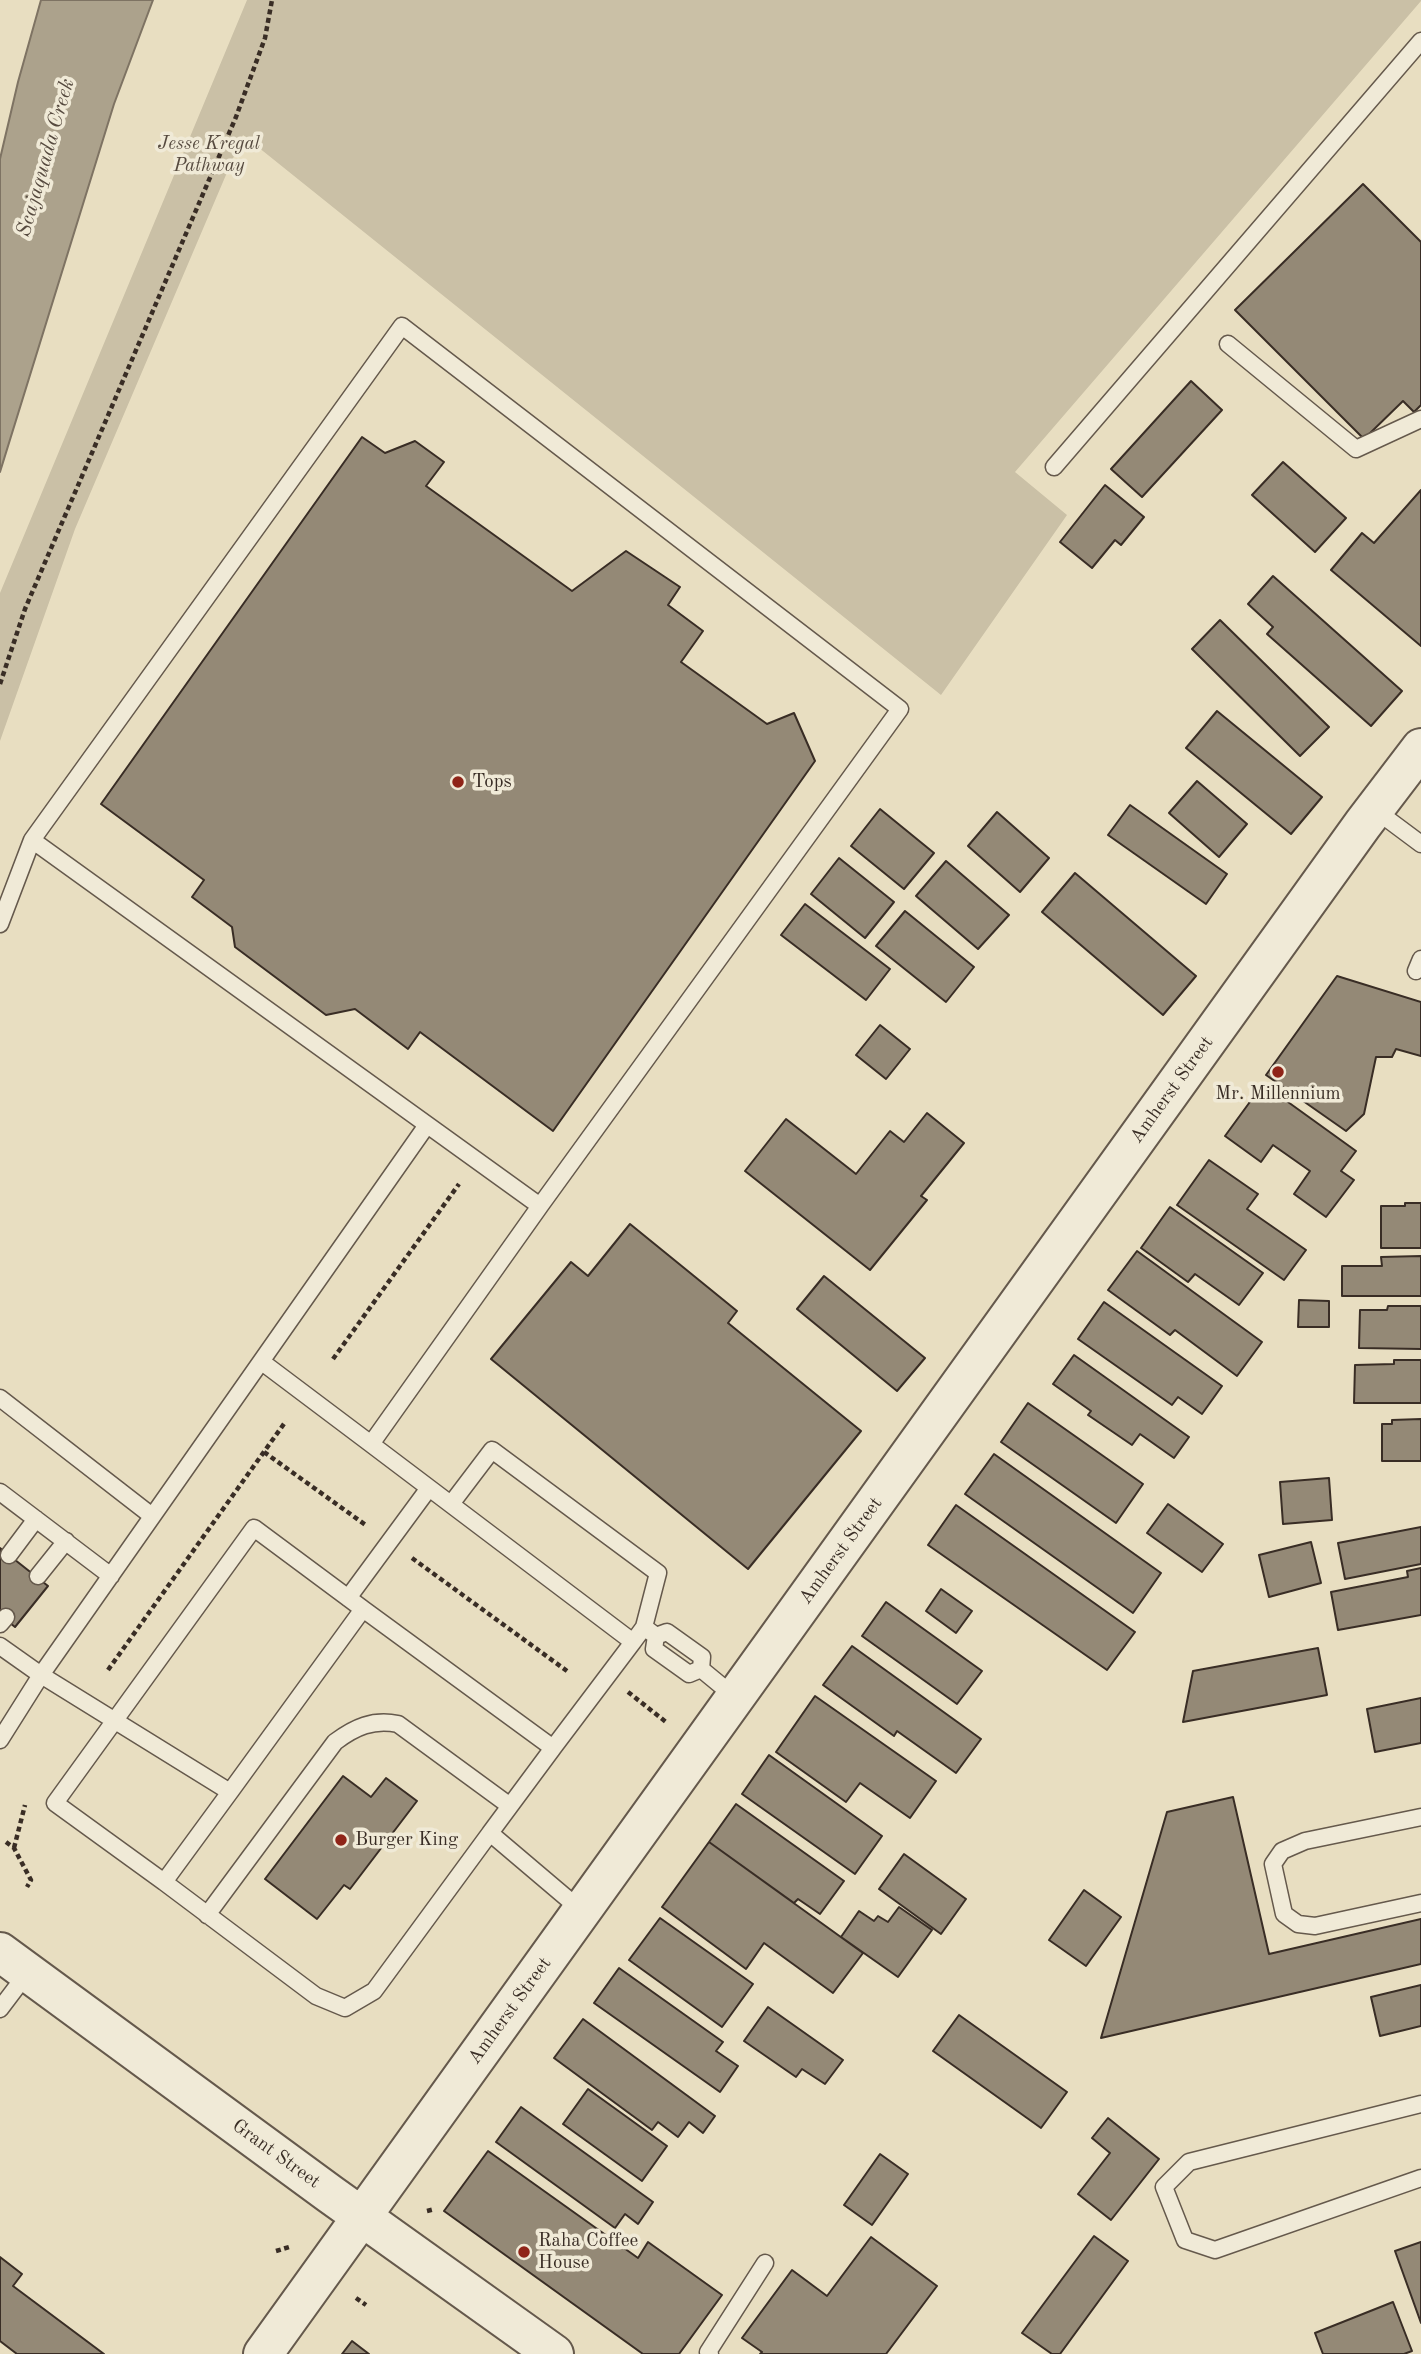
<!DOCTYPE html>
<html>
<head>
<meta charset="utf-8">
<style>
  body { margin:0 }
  canvas { display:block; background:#e8dec1 }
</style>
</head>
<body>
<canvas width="1421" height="2354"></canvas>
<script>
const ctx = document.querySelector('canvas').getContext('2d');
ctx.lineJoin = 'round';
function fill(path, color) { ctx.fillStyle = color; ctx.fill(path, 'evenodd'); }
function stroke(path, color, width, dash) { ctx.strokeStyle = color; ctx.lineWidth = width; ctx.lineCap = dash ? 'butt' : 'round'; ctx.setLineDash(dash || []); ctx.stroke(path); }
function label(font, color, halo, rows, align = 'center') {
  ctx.font = font + ' "Old Standard TT",serif'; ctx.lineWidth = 7; ctx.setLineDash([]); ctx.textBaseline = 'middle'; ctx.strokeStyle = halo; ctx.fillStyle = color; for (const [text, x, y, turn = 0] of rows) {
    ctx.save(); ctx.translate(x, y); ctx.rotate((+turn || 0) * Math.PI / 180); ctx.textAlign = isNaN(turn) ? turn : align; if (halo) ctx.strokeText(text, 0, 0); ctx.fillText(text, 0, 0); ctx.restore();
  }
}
fill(new Path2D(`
  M247,0H1421V1L1015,472L1067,515L941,695L243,135L75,529L0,741V593Z`), '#cac0a6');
const water = new Path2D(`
  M41,0H153L114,104L0,472V159L18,82Z`);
fill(water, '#aca28c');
stroke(water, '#7e7363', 2);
const building = new Path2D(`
  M1363,184L1421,242V405L1414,412L1403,401L1364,439L1235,310Z
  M1191,381L1222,410L1142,497L1111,469Z
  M362,437L385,453L415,441L444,462L426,486L572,591L626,551L680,587L668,605L703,631L681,662L767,724L794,713L815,761L553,1131L420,1032L408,1049L355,1009L326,1015L235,947L232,927L192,897L204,880L101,804Z
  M1283,462L1346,518L1315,552L1252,495Z
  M1105,485L1144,517L1121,545L1115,540L1092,568L1060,542Z
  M1421,490V646L1331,570L1362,533L1374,543Z
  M1273,576L1402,691L1371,726L1267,634L1273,627L1248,604Z
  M1220,620L1329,727L1300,756L1192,649Z
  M1217,711L1322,797L1291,834L1186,748Z
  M1197,781L1247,824L1219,857L1169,813Z
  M1130,805L1227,874L1206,904L1108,835Z
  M880,809L934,853L904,889L851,846Z
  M997,812L1049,858L1020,892L968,846Z
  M839,858L894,902L865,938L811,894Z
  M946,861L1009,915L978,949L916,896Z
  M1075,873L1196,976L1163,1015L1042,912Z
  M805,904L890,969L866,1000L781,935Z
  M905,911L974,967L946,1002L876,946Z
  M1337,976L1421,1002V1056L1396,1049L1392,1057H1376L1364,1114L1346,1131L1266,1075Z
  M880,1025L910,1049L886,1079L856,1055Z
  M1263,1084L1356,1151L1341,1171L1354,1180L1326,1217L1294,1194L1310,1171L1273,1145L1261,1162L1225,1136Z
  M927,1113L964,1143L921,1196L927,1200L870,1270L745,1171L786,1119L856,1174L890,1131L904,1142Z
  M1209,1160L1258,1194L1247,1209L1306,1250L1284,1280L1177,1205Z
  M1405,1203H1421V1248H1381V1206H1405Z
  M1170,1207L1263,1273L1239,1305L1195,1274L1188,1282L1141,1248Z
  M630,1224L737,1311L728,1323L861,1431L748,1569L491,1359L571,1262L588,1276Z
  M1137,1251L1262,1342L1237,1376L1175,1330L1170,1335L1108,1290Z
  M1421,1256V1296H1342V1266H1382L1381,1257Z
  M824,1276L925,1358L897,1391L797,1309Z
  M1299,1300L1329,1301V1327H1298Z
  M1104,1302L1222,1386L1202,1414L1178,1397L1172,1405L1078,1339Z
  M1388,1306H1421V1349L1359,1348L1360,1310H1387Z
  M1074,1355L1189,1437L1174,1458L1140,1434L1132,1445L1088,1415L1091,1411L1053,1384Z
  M1394,1360H1421V1403H1354L1355,1365L1394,1364Z
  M1028,1403L1143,1484L1116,1523L1001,1442Z
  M1421,1419V1461H1382V1424H1392V1420Z
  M994,1454L1161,1573L1133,1613L965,1494Z
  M1329,1478L1332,1520L1283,1524L1280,1482Z
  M1168,1504L1223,1544L1202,1572L1147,1533Z
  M956,1505L1135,1632L1107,1670L928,1545Z
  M1421,1527V1564L1345,1579L1338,1543Z
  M1311,1542L1321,1583L1269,1597L1259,1555Z
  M0,1548L48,1586L15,1627L0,1615Z
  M1421,1568V1615L1338,1630L1331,1592L1408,1577L1407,1571Z
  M941,1589L972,1611L956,1633L926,1611Z
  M886,1602L982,1671L957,1704L862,1636Z
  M852,1646L981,1739L956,1773L897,1731L894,1736L823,1685Z
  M1318,1648L1327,1695L1183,1722L1193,1671Z
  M815,1696L936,1781L910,1818L860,1783L846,1802L776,1752Z
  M1421,1698V1743L1375,1752L1367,1709Z
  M769,1755L882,1836L855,1874L742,1794Z
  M343,1776L371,1797L386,1778L417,1801L350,1889L344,1885L317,1919L265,1879Z
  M1233,1797L1269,1954L1421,1919V1964L1101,2038L1167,1812Z
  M736,1804L844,1881L820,1914L798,1899L794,1903L709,1842Z
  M709,1842L863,1953L833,1993L764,1943L746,1969L662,1907Z
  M904,1854L966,1899L941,1934L879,1889Z
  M1084,1890L1121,1917L1086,1966L1049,1940Z
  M899,1907L932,1930L898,1977L841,1937L859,1911L874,1921L878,1916L888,1922Z
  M660,1918L753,1984L722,2027L629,1960Z
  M619,1968L723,2042L716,2051L738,2066L720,2092L594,2003Z
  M1421,1985V2026L1380,2036L1371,1997Z
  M768,2007L843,2060L825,2084L802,2069L796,2077L744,2041Z
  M959,2015L1067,2092L1041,2128L933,2051Z
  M583,2019L715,2116L703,2133L689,2122L678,2137L658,2122L652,2130L554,2058Z
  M588,2089L667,2146L642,2181L563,2124Z
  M521,2107L653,2202L638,2224L625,2214L615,2228L496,2142Z
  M1108,2118L1159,2159L1111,2220L1078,2194L1110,2153L1092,2138Z
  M488,2151L638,2258L648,2242L722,2295L679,2354H643L444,2211Z
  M880,2154L908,2174L872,2225L844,2205Z
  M1094,2236L1128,2261L1060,2354H1052L1022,2333Z
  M871,2237L937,2286L886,2354H760L762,2352L742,2338L792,2270L827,2296Z
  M1421,2242V2323L1395,2251Z
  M0,2257L22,2274L13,2286L104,2354H17L0,2341Z
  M1393,2302L1412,2351L1404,2354H1323L1315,2333Z
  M352,2341L369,2354H342Z`);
fill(building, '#948976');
stroke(building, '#392d25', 2);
const service = new Path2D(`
  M1228,344L1356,449L1421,419
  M1054,467L1421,41
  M1374,809L1421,844
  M32,840L402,326L900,709L540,1206
  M0,924L32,840L540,1206L371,1444L633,1642L644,1627L656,1636
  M1416,971L1421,959
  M262,1362L371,1444
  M0,1398L152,1516
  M0,1492L111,1576
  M451,1504L492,1450L658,1573L644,1627
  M9,1555L36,1519
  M38,1576L66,1541
  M348,1598L429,1488
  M0,1624L6,1617
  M656,1636L654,1649L689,1674L701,1669
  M656,1636L667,1632L702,1657L701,1669
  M0,1646L41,1675L230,1792L363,1609L553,1748L633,1642
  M701,1669L735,1697
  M0,1740L41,1675L427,1125
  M230,1792L164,1882L316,1996L345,2008L374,1991L490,1833L582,1911
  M1421,1817L1305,1841L1282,1851L1273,1864L1284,1914L1298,1924L1315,1926L1421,1903
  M490,1833L553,1748
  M164,1882L55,1803L254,1528L363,1609
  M207,1915L335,1742C355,1727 373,1719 398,1724L510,1806
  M0,2009L28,1972
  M1421,2104L1189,2162L1164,2187L1185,2240L1215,2250L1421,2178
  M710,2354L708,2352L765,2263`);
const tertiary = new Path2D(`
  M0,1952L330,2194L554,2354
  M263,2354L1363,824L1421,748`);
stroke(service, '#65594c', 19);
stroke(tertiary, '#65594c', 42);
stroke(new Path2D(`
  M0,684L25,609L236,117L265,38L272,0
  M333,1359L459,1184
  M264,1452L367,1526
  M412,1558L567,1671
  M108,1670L286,1421
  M628,1692L666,1722
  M6,1842L14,1848L31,1880L27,1887
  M14,1848L25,1805
  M427,2211L435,2209
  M276,2251L289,2247
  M356,2298L366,2305`), '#392d25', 4.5, [5, 3.5]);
stroke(service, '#f0ead7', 16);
stroke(tertiary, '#f0ead7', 38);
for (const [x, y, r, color] of [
  [458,782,7,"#8f2418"],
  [1278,1072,7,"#8f2418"],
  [341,1840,7,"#8f2418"],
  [524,2252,7,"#8f2418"]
]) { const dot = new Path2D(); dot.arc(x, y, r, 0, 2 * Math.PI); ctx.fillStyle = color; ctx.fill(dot); stroke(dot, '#f0ead7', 2.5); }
label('italic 19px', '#564a3f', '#f0ead7', [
  ["Jesse Kregal",209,144],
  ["Pathway",209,166]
]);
label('19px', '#392d25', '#f0ead7', [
  ["Tops",472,782],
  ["Mr. Millennium",1278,1094,"center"],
  ["Burger King",355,1840],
  ["Raha Coffee",538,2241],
  ["House",538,2263]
], 'left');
label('19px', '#392d25', '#f0ead7', [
  ["Amherst Street",1172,1090,-54],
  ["Amherst Street",841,1551,-54],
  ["Amherst Street",510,2011,-54],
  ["Grant Street",276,2154,36]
]);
label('italic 21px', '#564a3f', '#f0ead7', [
  ["Scajaquada Creek",46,158,-74]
]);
</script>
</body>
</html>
